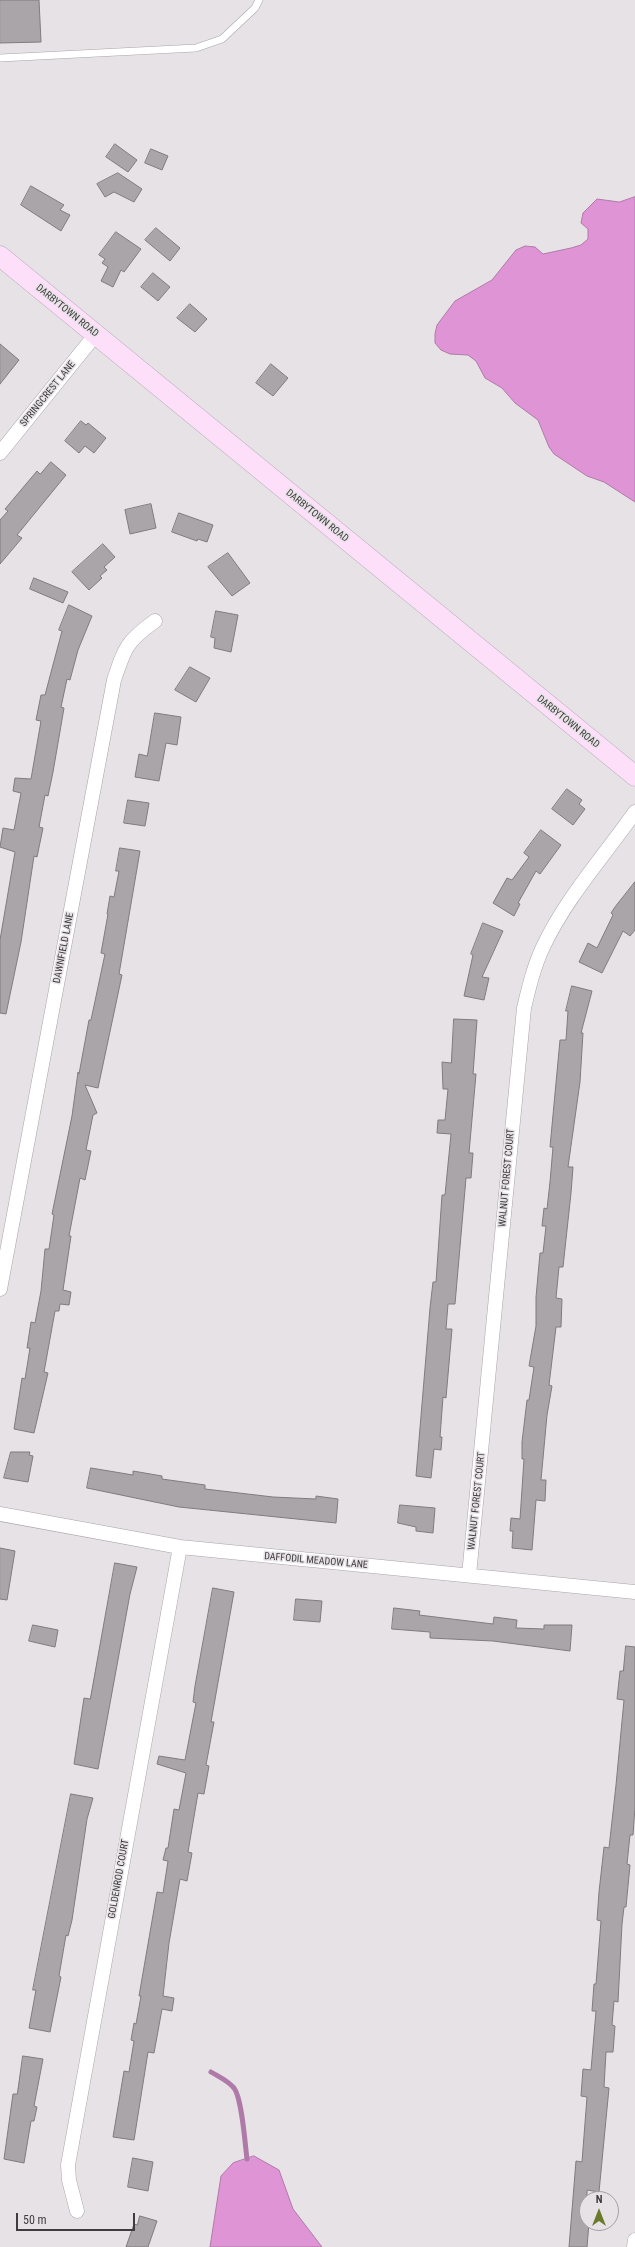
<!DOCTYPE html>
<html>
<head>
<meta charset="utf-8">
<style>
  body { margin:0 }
  #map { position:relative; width:635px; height:2247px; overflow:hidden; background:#e7e2e6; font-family:"Roboto Condensed",sans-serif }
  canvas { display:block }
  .north { position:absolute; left:579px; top:2191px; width:40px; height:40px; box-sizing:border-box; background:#e7e2e6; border:1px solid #a3a0a3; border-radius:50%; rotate:0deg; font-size:11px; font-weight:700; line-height:16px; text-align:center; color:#3e3c3e }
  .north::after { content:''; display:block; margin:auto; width:14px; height:18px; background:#697b2b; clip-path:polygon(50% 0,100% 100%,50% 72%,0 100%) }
  .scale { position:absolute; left:16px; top:2213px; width:119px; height:18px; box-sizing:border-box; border:2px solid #3e3c3e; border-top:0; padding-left:5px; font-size:12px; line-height:14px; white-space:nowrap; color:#3e3c3e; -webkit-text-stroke:3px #e7e2e6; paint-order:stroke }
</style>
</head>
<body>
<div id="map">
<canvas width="635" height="2247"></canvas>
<div class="north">N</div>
<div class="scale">50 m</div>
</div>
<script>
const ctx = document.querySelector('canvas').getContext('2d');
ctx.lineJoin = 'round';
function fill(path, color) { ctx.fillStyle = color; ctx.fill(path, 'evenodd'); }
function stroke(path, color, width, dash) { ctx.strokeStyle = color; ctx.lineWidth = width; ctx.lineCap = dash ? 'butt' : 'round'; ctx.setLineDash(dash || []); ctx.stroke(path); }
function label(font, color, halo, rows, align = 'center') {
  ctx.font = font + ' "Roboto Condensed",sans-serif'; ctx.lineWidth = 3; ctx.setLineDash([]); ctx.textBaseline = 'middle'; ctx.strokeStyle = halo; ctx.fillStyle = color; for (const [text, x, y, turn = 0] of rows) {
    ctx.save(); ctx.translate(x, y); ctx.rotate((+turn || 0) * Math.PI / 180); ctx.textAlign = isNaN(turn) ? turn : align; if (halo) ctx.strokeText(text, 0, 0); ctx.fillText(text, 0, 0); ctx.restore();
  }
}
const water = new Path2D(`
  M635,197V502L604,482L587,476L554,454L549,447L538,420L515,403L502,388L485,378L476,361L468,355L450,354L441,350L435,343V334L437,325L455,301L492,280L516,250L525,246L535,247L543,254L571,248L581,245L588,239V229L581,223L583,213L597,199L619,202Z
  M254,2156L279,2170L293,2209L322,2247H210L221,2176L233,2163Z`);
fill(water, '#df94d5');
stroke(water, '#af7aa8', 1);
stroke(new Path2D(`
  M211,2072C219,2077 227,2080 234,2088C242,2098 245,2144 247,2159`), '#af7aa8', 5);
const building = new Path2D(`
  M0,0H39L41,42L0,43Z
  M115,144L137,160L128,172L106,157Z
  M151,149L168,156L162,170L145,163Z
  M118,173L142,189L134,202L114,192L105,197L97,184Z
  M31,186L64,205L60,210L70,215L61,231L21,205Z
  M156,228L180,248L170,261L145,240Z
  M116,232L141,249L124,272L121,270L113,287L101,281L108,267L102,263L105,259L99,255Z
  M153,273L170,287L158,301L141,287Z
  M190,304L207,319L195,332L177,318Z
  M0,344L19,360L0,384Z
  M271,364L288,378L273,396L256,383Z
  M81,421L86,425L88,423L106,438L94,453L85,446L79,453L65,441Z
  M51,462L66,475L17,535L22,538L0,564V520L8,511L5,509L37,471L40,474Z
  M151,504L156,528L130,534L125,510Z
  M179,513L213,525L207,542L198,539L197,541L172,532Z
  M103,544L115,557L104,567L107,570L100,576L102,578L89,590L72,572Z
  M228,553L250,583L232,596L208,567Z
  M34,578L68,592L63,603L30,589Z
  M69,605L92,616L78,650L70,680L67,679L61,707L64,708L53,772L48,796L45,795L39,827L43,828L37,857L34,856L21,942L6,1014L0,1013V940L15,852L0,847L3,828L14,830L21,793L13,791L15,778L31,779L41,721L36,720L41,695H45L62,631L59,630Z
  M216,611L238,615L231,652L214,648L215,638L211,637Z
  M190,667L210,678L196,702L175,690Z
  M155,713L181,717L177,745L166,743L159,781L135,777L139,754L147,756Z
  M567,789L582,800L579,804L585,809L573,825L552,809Z
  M128,800L149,803L145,826L124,823Z
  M541,830L561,845L540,874L536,871L518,903L520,904L514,916L493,903L507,878L512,880L529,857L524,853Z
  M120,848L140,851L119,974L122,975L98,1088L85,1085L97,1113L93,1115L86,1150L91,1151L85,1180L80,1178L69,1236H71L63,1290L71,1292L69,1305L60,1304L59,1311H55L44,1372L48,1373L34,1433L14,1429L22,1378L25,1379L30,1348H27L31,1322L35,1323L41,1291L45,1249H49L54,1215L52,1214L72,1116L78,1072L79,1074L89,1020H91L105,954L101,953L108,914H107L110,896L114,897L119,871H116Z
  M635,882V930L630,936L623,931L602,973L579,962L588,943L597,948L613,915L611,913L615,907Z
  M483,923L503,931L482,977L489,978L484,1000L464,996L473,955L471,954Z
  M572,986L592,991L581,1033H583L580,1082L568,1167H573L571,1193L563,1267H559L556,1298L562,1299L561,1327H556L549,1385L552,1386L547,1415L541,1480H546L545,1501L536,1500L532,1550L512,1548L513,1531H510L511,1518L520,1519L524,1459H522V1442L527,1400H529L534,1367L529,1366L536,1326V1297L540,1253H543L546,1226H542L544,1208L547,1209L550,1182L553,1147H550L560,1040H566L568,1011H566Z
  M454,1019L477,1020L473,1074H476L469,1153H473L471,1178H466L455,1304H448L446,1329H452L446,1398L443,1397L440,1437H442L441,1450L434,1449L431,1478L416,1476L430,1308L433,1282H436L442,1195H445L451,1134L437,1133L438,1120H445L448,1089H443L442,1062L451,1063Z
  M11,1452H30L29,1455L33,1456L28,1482L4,1478Z
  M91,1468L133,1475V1471L162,1476V1479L205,1485V1489L273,1497L316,1499V1496L338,1499L336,1523L179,1507L87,1488Z
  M400,1505L435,1508L433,1533L416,1531V1527L398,1523Z
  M0,1548L15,1551L7,1600L0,1599Z
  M115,1563L137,1567L130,1594L98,1769L74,1764L84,1698L90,1699Z
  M213,1588L234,1592L211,1722H214L206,1765L209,1766L204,1794L198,1793L188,1852L192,1853L187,1881L180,1879L169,1943L163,1996L174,1998L172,2011L162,2009L154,2053L148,2052L134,2140L113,2137L124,2071L129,2072L134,2041L131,2040L134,2023L136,2024L141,1996H139L157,1892L163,1893L168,1861L163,1860L166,1848H168L174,1809L179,1810L186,1773L157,1764L159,1756L185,1760L196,1703L193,1702L195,1686Z
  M296,1599L322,1601L320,1622L294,1620Z
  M394,1608L420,1611L419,1615L493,1624L494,1617L517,1620L516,1628L544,1629V1625H572L570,1651L493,1641L430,1638V1632L392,1629Z
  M33,1625L58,1630L55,1647L29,1641Z
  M626,1646L635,1647V1807L633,1835H630L627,1864L630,1865L626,1907H624L622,1924L618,2002L614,2001L612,2025L615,2026L613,2052H606L604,2087L609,2088L599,2192L587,2190V2223H589L587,2247H569L576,2161L582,2162L587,2097L581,2096L583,2069L591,2070L596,2011H592L594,1984H596L601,1921L597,1920L599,1892L604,1847L609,1848L616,1785L624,1700L617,1699L620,1671H623Z
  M71,1794L93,1798L87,1819L72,1920L68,1936L66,1935L59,1976L61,1977L50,2032L29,2028L36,1990H33Z
  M23,2056L43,2059L34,2106L37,2107L34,2121H31L24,2163L4,2159L13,2094H17Z
  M133,2158L153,2162L148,2191L128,2187Z
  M140,2216L157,2221L148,2247H126L134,2224L137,2225Z`);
fill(building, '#a9a5a8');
stroke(building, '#7f7b7e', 1);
const service = new Path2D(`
  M0,58L196,48L222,39L255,8L259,0`);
const minor = new Path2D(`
  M0,453L96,334
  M0,1289L114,680C125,647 127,641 155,621
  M0,1514L180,1547L635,1592
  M469,1575L524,1008C529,987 534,966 543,947C566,898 604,856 635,812
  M77,2211L69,2180L68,2165L180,1547
  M634,2247L635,2240`);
const secondary = new Path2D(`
  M0,256L635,776`);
stroke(service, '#a9a4a8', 8);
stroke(minor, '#a9a4a8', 15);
stroke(secondary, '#a9a4a8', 21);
stroke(service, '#fff', 7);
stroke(minor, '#fff', 14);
stroke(secondary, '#fedffa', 20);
label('10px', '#3e3c3e', '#e7e2e6', [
  ["DARBYTOWN ROAD",67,311,39],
  ["SPRINGCREST LANE",48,394,-51],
  ["DARBYTOWN ROAD",317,516,39],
  ["DARBYTOWN ROAD",568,722,39],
  ["DAWNFIELD LANE",64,948,-79],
  ["WALNUT FOREST COURT",507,1178,-85],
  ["WALNUT FOREST COURT",477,1501,-84],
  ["DAFFODIL MEADOW LANE",316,1561,5],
  ["GOLDENROD COURT",119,1879,-80]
]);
</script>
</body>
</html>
